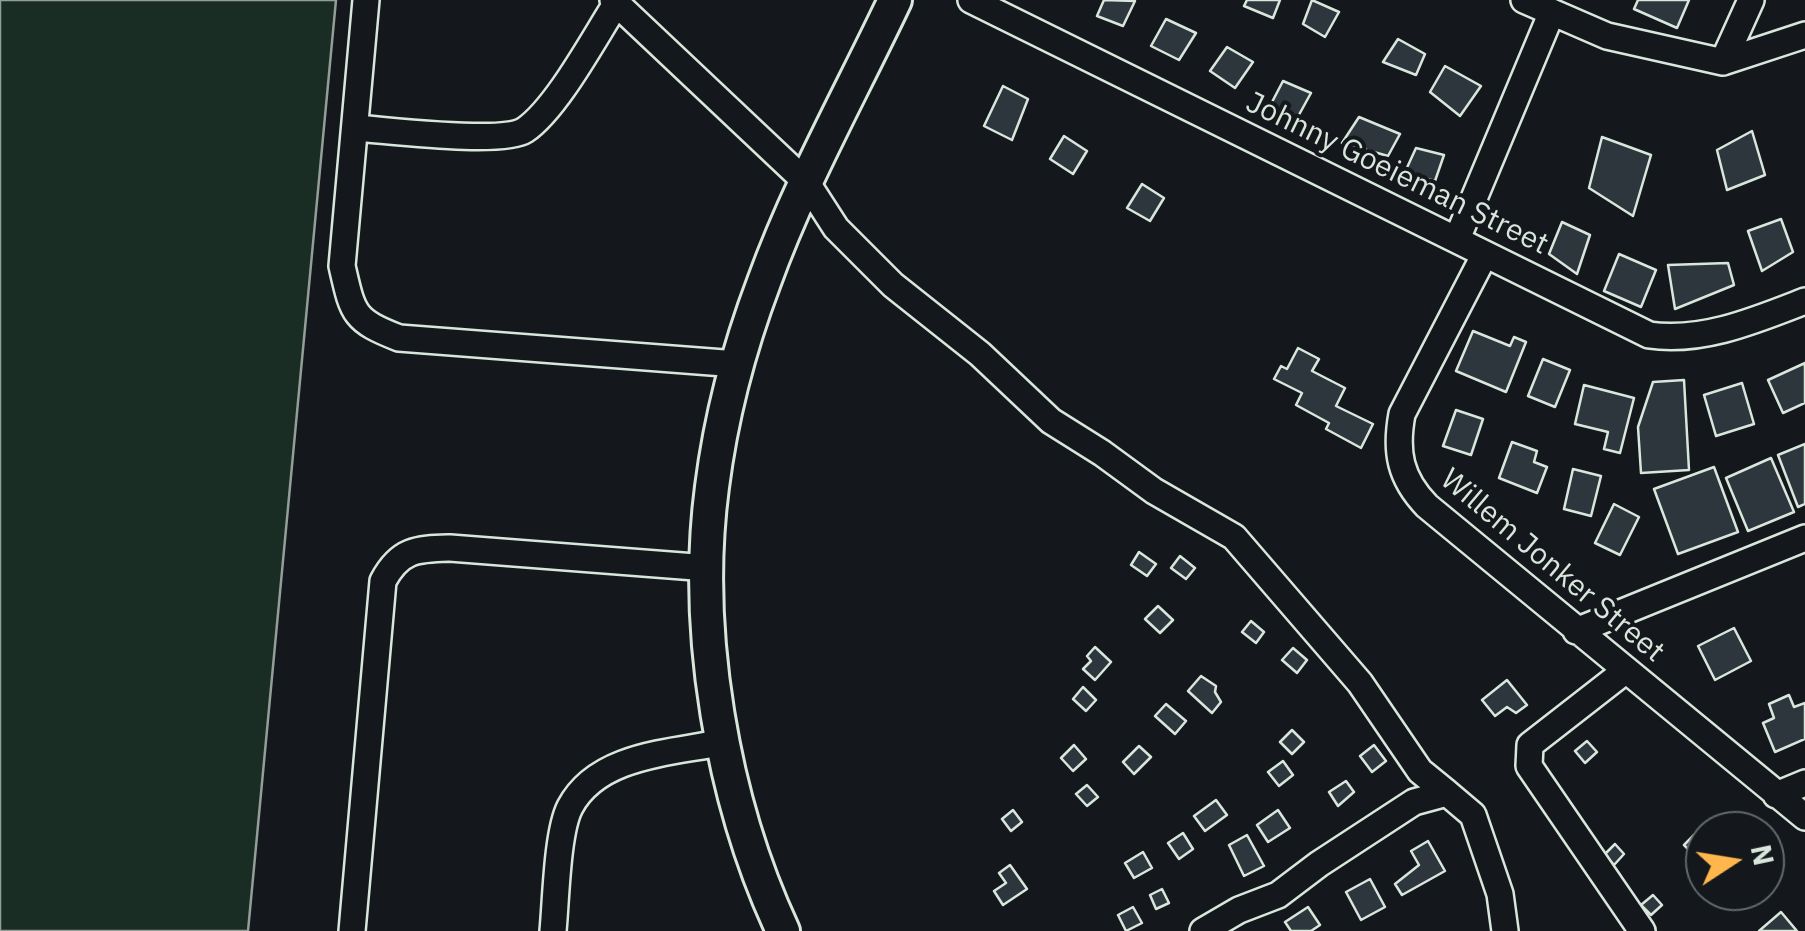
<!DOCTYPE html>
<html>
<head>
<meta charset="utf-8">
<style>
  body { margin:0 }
  #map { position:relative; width:1805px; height:931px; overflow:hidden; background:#14181c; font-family:"IBM Plex Sans",sans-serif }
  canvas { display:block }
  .north { position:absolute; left:1685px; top:811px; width:100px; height:100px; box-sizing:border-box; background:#14181c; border:2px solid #626a69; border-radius:50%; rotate:78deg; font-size:28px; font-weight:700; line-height:40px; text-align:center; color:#d8e6dc }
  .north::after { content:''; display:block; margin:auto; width:35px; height:45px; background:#ffb74d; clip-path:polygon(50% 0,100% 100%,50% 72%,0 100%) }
</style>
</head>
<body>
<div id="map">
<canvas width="1805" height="931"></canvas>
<div class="north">N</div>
</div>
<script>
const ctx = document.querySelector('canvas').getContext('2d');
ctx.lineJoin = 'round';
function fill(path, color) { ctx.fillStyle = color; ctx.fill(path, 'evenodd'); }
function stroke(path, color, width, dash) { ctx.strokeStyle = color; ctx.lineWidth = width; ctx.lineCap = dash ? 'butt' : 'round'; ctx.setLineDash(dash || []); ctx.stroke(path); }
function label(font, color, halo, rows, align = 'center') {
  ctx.font = font + ' "IBM Plex Sans",sans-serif'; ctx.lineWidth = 8; ctx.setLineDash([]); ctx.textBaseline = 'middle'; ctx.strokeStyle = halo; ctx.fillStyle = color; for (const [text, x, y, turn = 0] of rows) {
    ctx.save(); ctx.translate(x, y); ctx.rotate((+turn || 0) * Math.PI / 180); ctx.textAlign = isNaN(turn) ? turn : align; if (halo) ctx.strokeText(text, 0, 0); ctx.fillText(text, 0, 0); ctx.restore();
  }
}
const green = new Path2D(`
  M0,0H336L248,931H0Z`);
fill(green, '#1a2d24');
stroke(green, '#939e99', 2.5);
const building = new Path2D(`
  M1104,0L1135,1L1123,26L1097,16Z
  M1247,0H1280L1273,18L1244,6Z
  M1312,0L1339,12L1325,37L1303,24Z
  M1638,0H1689L1677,28L1634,9Z
  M1166,19L1196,33L1179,60L1151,46Z
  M1398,39L1425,54L1416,75L1383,62Z
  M1227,47L1253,62L1235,88L1210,71Z
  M1445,66L1481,86L1460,116L1430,92Z
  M1283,81L1311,93L1295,122L1271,104Z
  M1003,86L1028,99L1012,140L984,126Z
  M1359,117L1400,134L1388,156L1342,143Z
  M1752,131L1765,175L1727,190L1717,150Z
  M1064,136L1087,151L1073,174L1050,159Z
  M1602,137L1651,155L1633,216L1589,188Z
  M1416,148L1444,155L1435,181L1405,172Z
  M1142,184L1164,198L1150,221L1127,208Z
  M1781,219L1793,252L1762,271L1748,231Z
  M1562,222L1590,235L1577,274L1549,254Z
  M1619,254L1656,270L1641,307L1604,291Z
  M1728,263L1734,285L1675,309L1668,265Z
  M1473,331L1510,346L1514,337L1526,342L1506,392L1456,371Z
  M1298,348L1319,359L1312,371L1345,388L1336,406L1373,424L1361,448L1326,429L1329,423L1296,405L1302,393L1274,379L1281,366L1287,369Z
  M1543,359L1570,370L1555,407L1528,396Z
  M1805,363V403L1783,413L1768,380Z
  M1684,380L1689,470L1641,473L1638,427L1653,382Z
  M1742,383L1754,424L1716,436L1704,395Z
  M1584,385L1634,398L1620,453L1604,449L1608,432L1575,424Z
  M1456,410L1483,419L1471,455L1443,446Z
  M1512,442L1537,451L1534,462L1547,467L1537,493L1499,478Z
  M1805,444V504L1798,507L1778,455Z
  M1771,458L1794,512L1748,531L1726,478Z
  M1714,467L1738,532L1678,554L1654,489Z
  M1573,469L1601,476L1591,516L1564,509Z
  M1614,504L1639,517L1620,555L1595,543Z
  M1139,552L1156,564L1147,576L1131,565Z
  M1180,556L1195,568L1186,579L1171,568Z
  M1158,606L1173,620L1160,633L1145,619Z
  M1251,621L1264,632L1256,643L1242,632Z
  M1734,628L1751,661L1715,680L1698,646Z
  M1095,647L1111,662L1095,680L1083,669L1091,661L1087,656Z
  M1293,648L1307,660L1297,673L1282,660Z
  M1201,676L1216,686L1215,692L1221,702L1212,713L1188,691Z
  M1507,680L1527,705L1516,713L1507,707L1495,716L1482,700Z
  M1083,687L1096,700L1086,711L1073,699Z
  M1789,695L1794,707L1805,703V739L1775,752L1763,723L1774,718L1769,704Z
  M1166,704L1186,721L1175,734L1155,716Z
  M1292,730L1304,742L1292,754L1280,742Z
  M1587,741L1597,752L1585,763L1575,751Z
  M1074,745L1086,759L1073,771L1061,758Z
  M1374,745L1386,761L1372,772L1360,756Z
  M1139,746L1151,757L1134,774L1123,762Z
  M1283,761L1293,775L1279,786L1268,772Z
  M1346,781L1354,792L1338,806L1329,792Z
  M1087,785L1098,797L1087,806L1076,794Z
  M1216,800L1227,815L1205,831L1194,816Z
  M1013,810L1022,822L1011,831L1002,819Z
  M1278,810L1290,828L1268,842L1257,825Z
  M1183,833L1193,849L1179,859L1168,843Z
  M1247,835L1264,866L1244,876L1229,845Z
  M1694,835L1704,844L1694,855L1684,845Z
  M1428,841L1445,871L1402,895L1395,884L1419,865L1411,851Z
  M1615,844L1624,854L1614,865L1604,855Z
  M1143,852L1152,868L1134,878L1125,863Z
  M1010,865L1027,889L1003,905L994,891L1006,883L999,873Z
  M1370,879L1385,907L1361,920L1346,892Z
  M1162,889L1169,903L1156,909L1150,895Z
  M1653,895L1662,905L1651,915L1641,905Z
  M1133,907L1142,923L1126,931L1118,915Z
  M1308,907L1320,925L1311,931H1291L1285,922Z
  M1781,912L1797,931H1759Z`);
fill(building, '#2c363c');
stroke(building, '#d8e6dc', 2.5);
const minor = new Path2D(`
  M366,0L342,266C353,314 353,320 399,338L737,364
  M613,0L807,183L836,228L893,285L980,354L1051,421L1102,453L1154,491L1234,537L1360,683L1420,771L1447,793
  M971,0L1649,335C1702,343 1756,320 1805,301
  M1524,0L1607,36L1723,62L1805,35
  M1723,62L1751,0
  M355,128C387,130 502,145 525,130C557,108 594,38 616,4
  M1457,239L1552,12
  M1485,254L1402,414C1395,452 1400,478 1427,506L1805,817
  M1576,631L1805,538
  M1625,671L1530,745L1529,766L1642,931
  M1776,795L1805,783
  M352,931L383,581C400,549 417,549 450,548L708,568
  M553,931C556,900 557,832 570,807C598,754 672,753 724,742
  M1203,931L1239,910L1278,895L1319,864L1414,802L1447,793L1473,815L1500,894L1505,931`);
const tertiary = new Path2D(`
  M783,931C722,801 693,630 712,487C721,416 739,348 764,282C799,185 851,93 895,0`);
stroke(minor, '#d8e6dc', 30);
stroke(tertiary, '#d8e6dc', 38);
stroke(minor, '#14181c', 25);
stroke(tertiary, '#14181c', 32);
label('30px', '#d8e6dc', '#14181c', [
  ["Johnny Goeieman Street",1397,174,26],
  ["Willem Jonker Street",1552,566,40]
]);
</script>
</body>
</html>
